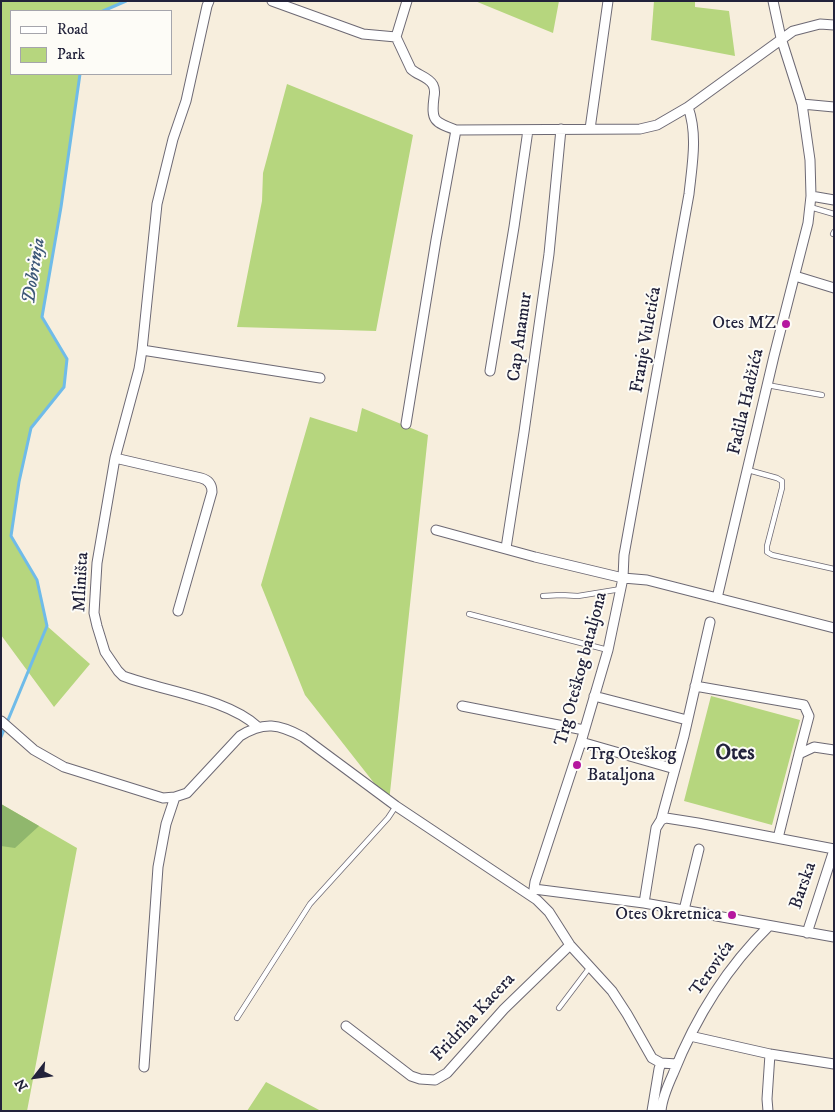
<!DOCTYPE html>
<html>
<head>
<meta charset="utf-8">
<style>
  body { margin:0 }
  #map { position:relative; width:835px; height:1112px; overflow:hidden; background:#f7eedd; font-family:"IM FELL DW Pica",serif }
  canvas { display:block }
  .frame { position:absolute; inset:0; border:2px solid #22223b; pointer-events:none }
  .legend { position:absolute; left:10px; top:10px; width:162px; height:65px; box-sizing:border-box; background:#fdfcf7; border:1px solid #a5a5ac; margin:0; padding:6px 9px; list-style:none; font-size:15px; color:#22223b }
  .legend li { display:flex; align-items:center; gap:10px; height:25px }
  .legend b { width:25px; border:1px solid #a5a5ac }
  .north { position:absolute; left:10px; top:1052px; width:50px; height:50px; -webkit-text-stroke:4px #fdfcf7; paint-order:stroke; rotate:240deg; font-size:14px; font-weight:700; line-height:20px; text-align:center; color:#22223b }
  .north::after { content:''; display:block; margin:auto; width:18px; height:22px; background:#22223b; clip-path:polygon(50% 0,100% 100%,50% 72%,0 100%) }
</style>
</head>
<body>
<div id="map">
<canvas width="835" height="1112"></canvas>
<div class="frame"></div>
<ul class="legend">
<li><b style="height:6px;background:#fff"></b>Road</li>
<li><b style="height:14px;background:#b6d67e"></b>Park</li>
</ul>
<div class="north">N</div>
</div>
<script>
const ctx = document.querySelector('canvas').getContext('2d');
ctx.lineJoin = 'round';
function fill(path, color) { ctx.fillStyle = color; ctx.fill(path, 'evenodd'); }
function stroke(path, color, width, dash) { ctx.strokeStyle = color; ctx.lineWidth = width; ctx.lineCap = dash ? 'butt' : 'round'; ctx.setLineDash(dash || []); ctx.stroke(path); }
function label(font, color, halo, rows, align = 'center') {
  ctx.font = font + ' "IM FELL DW Pica",serif'; ctx.lineWidth = 4; ctx.setLineDash([]); ctx.textBaseline = 'middle'; ctx.strokeStyle = halo; ctx.fillStyle = color; for (const [text, x, y, turn = 0] of rows) {
    ctx.save(); ctx.translate(x, y); ctx.rotate((+turn || 0) * Math.PI / 180); ctx.textAlign = isNaN(turn) ? turn : align; if (halo) ctx.strokeText(text, 0, 0); ctx.fillText(text, 0, 0); ctx.restore();
  }
}
fill(new Path2D(`
  M1,1H126L103,11H11V74H80L61,207L42,316L67,359L64,387L31,428L19,482L11,536L37,580L47,626L90,664L54,707L1,635Z
  M475,1H559L553,33Z
  M654,1H695V7L729,11L735,56L651,40Z
  M287,84L413,135L376,331L237,327L262,201L263,173Z
  M362,408L428,435L389,802L305,695L261,585L310,417L357,432Z
  M711,696L800,720L772,825L684,801Z
  M1,804L77,848L27,1111H1Z
  M266,1082L321,1111H247Z`), '#b6d67e');
fill(new Path2D(`
  M1,804L39,826L15,848L1,846Z`), '#90b76d');
stroke(new Path2D(`
  M103,11L126,1
  M1,737L47,626L37,580L11,536L19,482L31,428L64,387L67,359L42,317L61,207L80,74`), '#6fbbe9', 3);
const lane = new Path2D(`
  M810,207L834,214
  M833,234L834,232
  M767,385L822,395
  M748,470L777,478L782,481V488L767,546V552L772,555L834,569
  M543,596L561,595L578,596L621,589
  M469,614L608,650
  M559,1008L590,967
  M237,1018L310,904L388,818L396,806`);
const street = new Path2D(`
  M209,1L207,6L186,101L173,139L157,204L142,350L139,369L115,458L97,563L94,613L97,626L105,652L118,671L123,676C162,691 227,698 258,727
  M272,1L363,34L396,37
  M407,1L396,37L411,69C417,75 429,77 433,85C435,89 435,92 434,97C431,121 434,122 456,130L640,129L657,125L688,107L793,31L820,24L834,25
  M802,104L834,107
  M590,129L608,1
  M811,196L834,200
  M795,276L834,288
  M142,350L320,378
  M490,371L514,227L528,130
  M406,424L436,240L456,130
  M115,458L201,478C209,480 212,485 212,492L178,611
  M436,530L535,557L623,578L647,580L834,628
  M506,548L524,432L549,254L561,129
  M717,598L774,356L808,223L811,196L810,160L802,104L781,38L773,1
  M695,686L804,705L809,716L799,754
  M594,696L687,720
  M462,706L584,730
  M1,721L34,750L64,767L163,798L175,797L187,793L240,736C264,721 279,724 303,737L396,806L537,900L549,912L570,945L612,991L627,1014L652,1058L661,1063L677,1064
  M581,742L675,769
  M661,820L684,736L710,622
  M778,838L799,754L814,747L834,750
  M534,889L535,882L581,742L608,650L623,578L624,555L689,194C692,165 698,135 688,107
  M534,889L644,903L834,937
  M644,903L656,828L661,820L666,818L698,823L834,849
  M684,910L699,849
  M807,933L834,850
  M346,1026L411,1076L420,1079L435,1080L447,1073L504,1009L570,945
  M690,1036L770,1054L834,1064
  M144,1067L158,867L166,824L175,797
  M652,1111L659,1069L661,1063
  M661,1111C662,1099 668,1085 673,1074C695,1019 726,968 769,926
  M768,1111L767,1099L770,1054`);
stroke(lane, '#6d6974', 6);
stroke(street, '#6d6974', 11);
stroke(lane, '#fff', 4.5);
stroke(street, '#fff', 9);
for (const [x, y, r, color] of [
  [786,324,5,"#b5179e"],
  [577,765,5,"#b5179e"],
  [732,915,5,"#b5179e"]
]) { const dot = new Path2D(); dot.arc(x, y, r, 0, 2 * Math.PI); ctx.fillStyle = color; ctx.fill(dot); stroke(dot, '#fdfcf7', 2); }
label('18px', '#22223b', '#fdfcf7', [
  ["Otes MZ",776,324],
  ["Trg Oteškog",587,755,"left"],
  ["Bataljona",587,776,"left"],
  ["Otes Okretnica",722,915]
], 'right');
label('18px', '#22223b', '#fdfcf7', [
  ["Cap Anamur",521,337,-82],
  ["Franje Vuletića",647,340,-80],
  ["Fadila Hadžića",747,402,-77],
  ["Mliništa",82,582,-87],
  ["Trg Oteškog bataljona",582,669,-75],
  ["Barska",804,886,-71],
  ["Terovića",713,969,-55],
  ["Fridriha Kacera",474,1018,-47]
]);
label('italic 19px', '#3d5878', '#fdfcf7', [
  ["Dobrinja",35,271,-81]
]);
label('bold 22px', '#22223b', '#fdfcf7', [
  ["Otes",735,754]
]);
</script>
</body>
</html>
